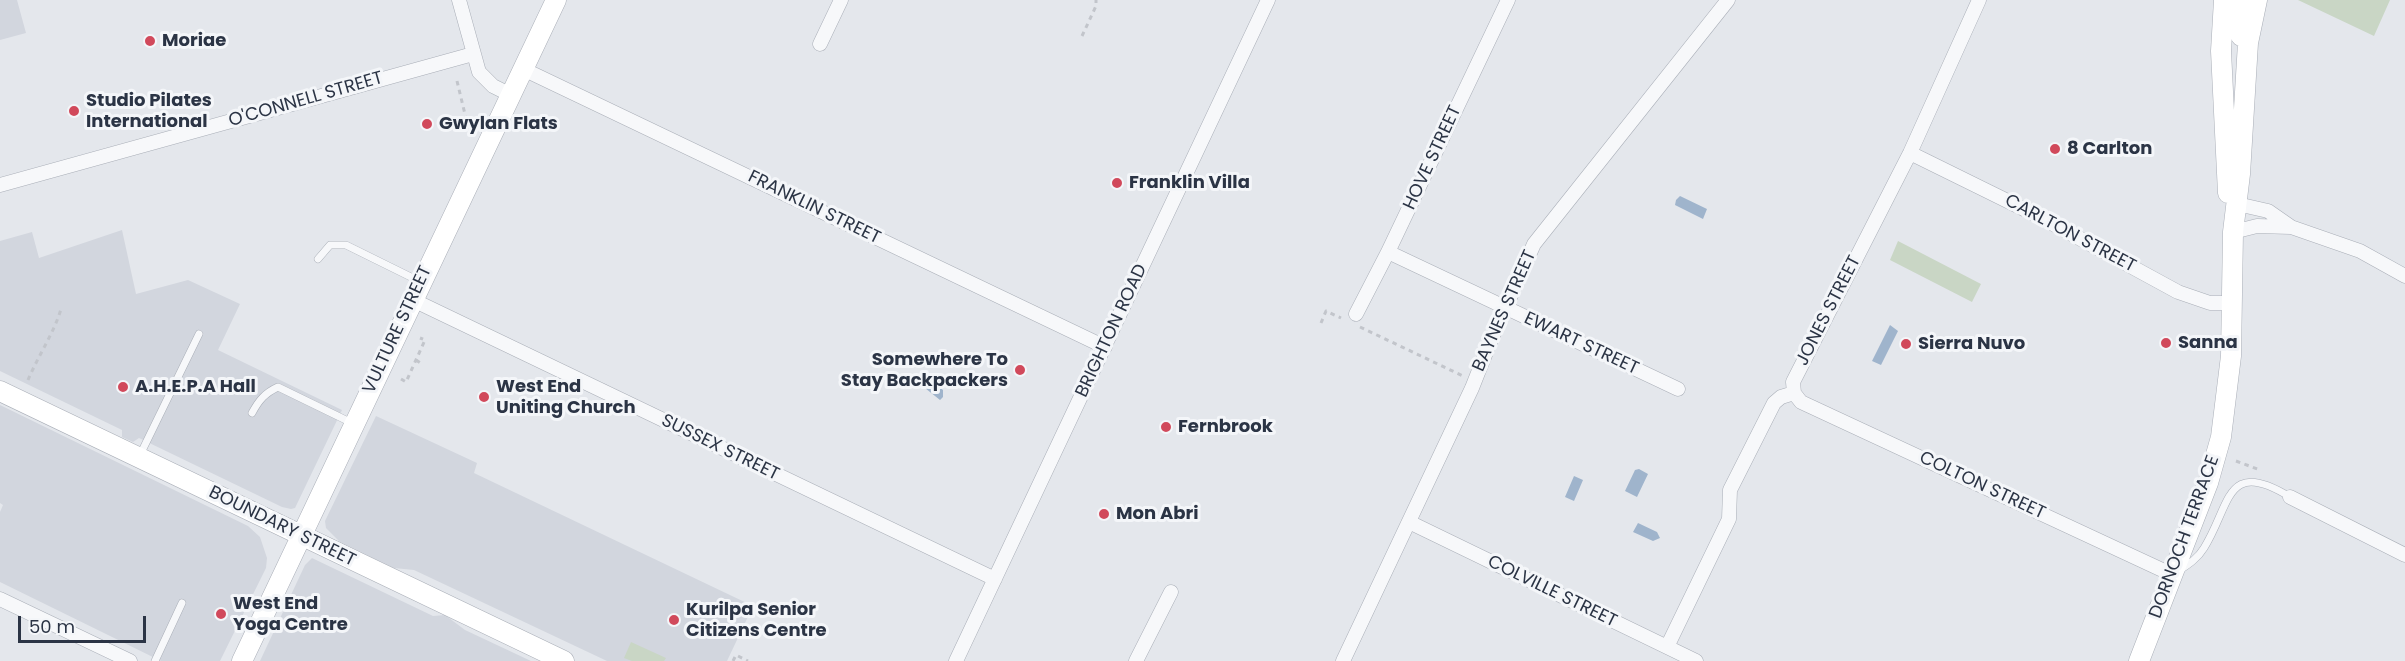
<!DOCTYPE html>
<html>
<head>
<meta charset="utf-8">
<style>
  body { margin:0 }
  #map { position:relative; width:2405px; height:661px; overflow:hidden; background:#e4e7ec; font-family:Poppins,sans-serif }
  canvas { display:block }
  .scale { position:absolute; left:18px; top:616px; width:128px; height:27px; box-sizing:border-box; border:3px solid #2b3445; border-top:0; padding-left:8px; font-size:18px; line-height:21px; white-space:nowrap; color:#2b3445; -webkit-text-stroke:4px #f4f6f9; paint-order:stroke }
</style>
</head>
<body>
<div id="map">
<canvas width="2405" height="661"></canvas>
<div class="scale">50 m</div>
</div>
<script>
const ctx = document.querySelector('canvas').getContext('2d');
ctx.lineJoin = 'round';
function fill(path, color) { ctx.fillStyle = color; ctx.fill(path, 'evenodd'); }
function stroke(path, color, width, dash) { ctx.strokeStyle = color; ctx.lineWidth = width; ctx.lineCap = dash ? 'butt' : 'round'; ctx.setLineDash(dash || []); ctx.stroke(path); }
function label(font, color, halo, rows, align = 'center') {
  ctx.font = font + ' Poppins,sans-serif'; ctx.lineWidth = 6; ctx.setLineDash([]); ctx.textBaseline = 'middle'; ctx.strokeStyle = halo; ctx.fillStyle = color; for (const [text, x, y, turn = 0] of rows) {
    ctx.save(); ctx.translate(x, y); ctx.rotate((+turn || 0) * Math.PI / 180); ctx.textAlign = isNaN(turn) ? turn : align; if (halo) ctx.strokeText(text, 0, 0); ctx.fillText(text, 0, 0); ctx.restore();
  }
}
fill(new Path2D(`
  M0,0H17L26,33L0,40Z
  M122,230L136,294L188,280L240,304L218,350L342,410L295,508L291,509L282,507L139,438L133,442L122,437V430L0,371V241L32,232L39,258Z
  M0,405L248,526L260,537L267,558L266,568L220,661H161L0,582V512L3,505L0,503Z
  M376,416L477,463L474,473L753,606L727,661H607L414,570L394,568L340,542L326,528L325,521Z
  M312,558L433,616L445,615L465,630L531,661H260L305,565Z`), '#d2d6de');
fill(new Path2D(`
  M2298,0H2390L2374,36Z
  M1898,241L1981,284L1972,302L1890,260Z
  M631,642L666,658L664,661H632L624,658Z`), '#c9d6c5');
fill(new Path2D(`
  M1680,196L1707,209L1703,219L1675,205L1676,200Z
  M1890,325L1898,331L1881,365L1872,361Z
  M929,379L943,390V397L940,400L925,388V384Z
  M1639,469L1648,474L1637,497L1625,491L1635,470Z
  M1574,476L1583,480L1574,501L1565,497Z
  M1638,523L1657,532L1660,538L1653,541L1633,532Z`), '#9fb4cc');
const lane = new Path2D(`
  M318,259L330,245H346L421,282
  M252,413C259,400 265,393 278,387L352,423
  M140,455L199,334
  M2180,570C2189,564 2198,558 2204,548C2231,505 2225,457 2290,497
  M155,661L182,603`);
const street = new Path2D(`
  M459,0L479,72L493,86L511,95
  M820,44L841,0
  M523,69L1105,347
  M1910,153L2044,219L2178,292L2210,303H2233
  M0,185L473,54
  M2236,207L2246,206L2268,211L2291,227L2360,251L2405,276
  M2233,232L2257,226L2291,227
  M1388,252L1678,389
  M413,300L995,579
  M1356,314L1388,252L1508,0
  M1794,393L1793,382L1910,153L1979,0
  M1794,393L1801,402L2173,575
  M2290,497L2405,555
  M1409,522L1696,661
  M0,599L130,661
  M1667,647L1729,519L1730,490L1774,403L1781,397L1794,393
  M956,661L1268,0
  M1136,661L1171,592
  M1343,661L1472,388L1491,340L1534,244L1728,0`);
const secondary = new Path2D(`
  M2224,0L2221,51L2228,193
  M2237,0L2241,36
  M0,391L564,661
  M242,661L556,0
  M2139,661L2208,483L2221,437L2231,356L2233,232L2240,174L2248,43L2257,0`);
stroke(lane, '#a9aeb7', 8);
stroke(street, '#a9aeb7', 15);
stroke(secondary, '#a9aeb7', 21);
stroke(new Path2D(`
  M1082,36L1096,6V0
  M457,81L469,131
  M1321,323L1326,311L1341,318
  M1360,327L1463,376
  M416,360L422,364
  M401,379L406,382L425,340L420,338
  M28,380C38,356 54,333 61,309
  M2236,461L2260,470
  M733,661L736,655L748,661`), '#c2c5cb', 3, [4.5, 4.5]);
stroke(lane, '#f7f8fa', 7);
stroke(street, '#f7f8fa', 14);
stroke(secondary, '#fff', 20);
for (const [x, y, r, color] of [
  [150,41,6,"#d1495b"],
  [74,111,6,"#d1495b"],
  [427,124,6,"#d1495b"],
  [2055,149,6,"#d1495b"],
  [1117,183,6,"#d1495b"],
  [2166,343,6,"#d1495b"],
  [1906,344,6,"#d1495b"],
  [1020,370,6,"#d1495b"],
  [123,387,6,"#d1495b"],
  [484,397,6,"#d1495b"],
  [1166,427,6,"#d1495b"],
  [1104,514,6,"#d1495b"],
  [221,614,6,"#d1495b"],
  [674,620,6,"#d1495b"]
]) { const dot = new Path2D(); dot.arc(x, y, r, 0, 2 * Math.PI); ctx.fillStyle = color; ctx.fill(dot); stroke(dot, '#f4f6f9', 2); }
label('bold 18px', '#2b3445', '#f4f6f9', [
  ["Moriae",162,41],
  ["Studio Pilates",86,101],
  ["International",86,122],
  ["Gwylan Flats",439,124],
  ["8 Carlton",2067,149],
  ["Franklin Villa",1129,183],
  ["Sanna",2178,343],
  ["Sierra Nuvo",1918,344],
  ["Somewhere To",1008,360,"right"],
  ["Stay Backpackers",1008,381,"right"],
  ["A.H.E.P.A Hall",135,387],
  ["West End",496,387],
  ["Uniting Church",496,408],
  ["Fernbrook",1178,427],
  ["Mon Abri",1116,514],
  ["West End",233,604],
  ["Yoga Centre",233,625],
  ["Kurilpa Senior",686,610],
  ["Citizens Centre",686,631]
], 'left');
label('18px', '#2b3445', '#f4f6f9', [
  ["O'CONNELL STREET",306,100,-16],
  ["HOVE STREET",1433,158,-65],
  ["FRANKLIN STREET",814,208,26],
  ["CARLTON STREET",2070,234,28],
  ["BAYNES STREET",1505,311,-66],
  ["JONES STREET",1829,311,-63],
  ["VULTURE STREET",398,330,-65],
  ["BRIGHTON ROAD",1112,331,-65],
  ["EWART STREET",1581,344,25],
  ["SUSSEX STREET",720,448,26],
  ["COLTON STREET",1982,486,25],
  ["BOUNDARY STREET",282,527,26],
  ["DORNOCH TERRACE",2185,537,-70],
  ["COLVILLE STREET",1552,592,26]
]);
</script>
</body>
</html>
